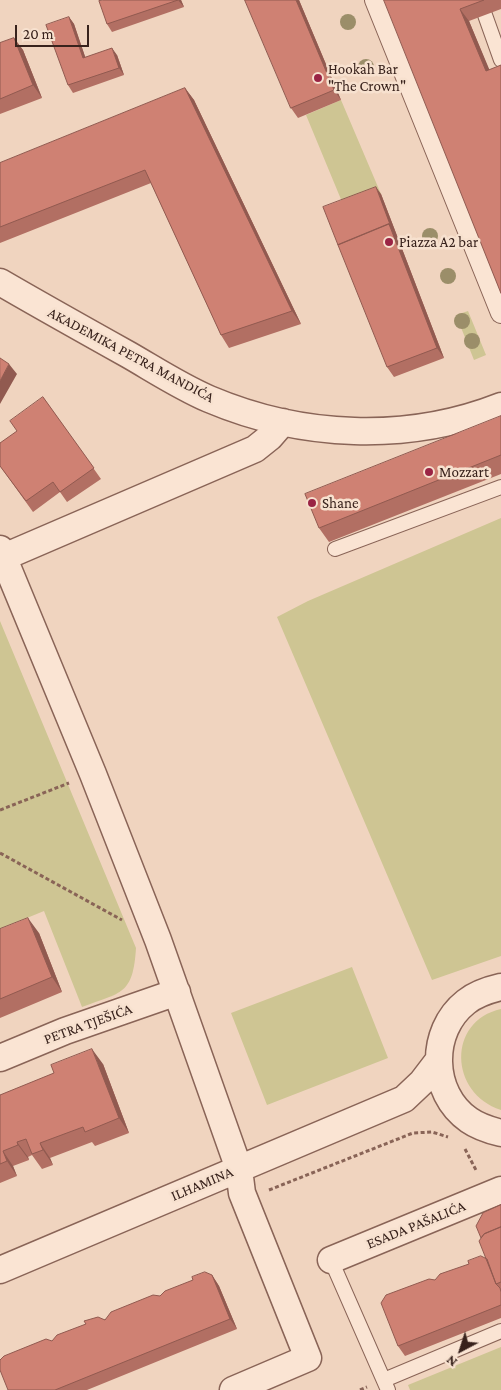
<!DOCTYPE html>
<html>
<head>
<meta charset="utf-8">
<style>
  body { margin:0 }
  #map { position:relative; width:501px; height:1390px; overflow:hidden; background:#f0d4bf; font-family:"Crimson Pro",serif }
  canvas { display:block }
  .north { position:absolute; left:436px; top:1325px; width:50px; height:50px; -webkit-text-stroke:4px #f7e1cf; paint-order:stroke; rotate:220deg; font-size:14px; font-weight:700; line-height:20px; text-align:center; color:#38221c }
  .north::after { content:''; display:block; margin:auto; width:18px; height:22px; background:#38221c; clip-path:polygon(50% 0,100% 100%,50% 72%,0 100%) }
  .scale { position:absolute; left:15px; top:25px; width:74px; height:22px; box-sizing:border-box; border:2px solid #38221c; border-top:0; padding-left:6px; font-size:15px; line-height:18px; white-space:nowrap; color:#38221c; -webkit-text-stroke:4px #f7e1cf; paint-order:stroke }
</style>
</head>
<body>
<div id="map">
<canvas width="501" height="1390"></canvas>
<div class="north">N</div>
<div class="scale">20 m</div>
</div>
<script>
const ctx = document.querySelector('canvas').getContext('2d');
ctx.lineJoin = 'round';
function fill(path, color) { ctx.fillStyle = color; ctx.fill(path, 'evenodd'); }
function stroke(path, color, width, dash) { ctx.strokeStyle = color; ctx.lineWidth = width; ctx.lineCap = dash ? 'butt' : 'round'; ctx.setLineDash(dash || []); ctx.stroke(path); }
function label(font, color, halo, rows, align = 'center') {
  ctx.font = font + ' "Crimson Pro",serif'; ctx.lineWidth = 5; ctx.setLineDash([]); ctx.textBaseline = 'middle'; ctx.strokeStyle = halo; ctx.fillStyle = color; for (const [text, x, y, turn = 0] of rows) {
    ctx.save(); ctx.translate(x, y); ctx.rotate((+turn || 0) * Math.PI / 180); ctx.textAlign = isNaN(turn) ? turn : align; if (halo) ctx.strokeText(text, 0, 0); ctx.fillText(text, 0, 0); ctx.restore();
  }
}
fill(new Path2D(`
  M341,100L381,194L345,209L306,115Z
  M468,311L486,355L474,360L456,315Z
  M501,518V956L432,980L277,617L308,601Z
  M0,621L136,948C133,995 122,992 82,1007L44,911L0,929Z
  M352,967L388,1058L267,1105L231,1013Z
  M501,1009V1110C449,1093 447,1021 501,1009Z
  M501,1347V1390H410L408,1385Z`), '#cec593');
const service = new Path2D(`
  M485,15L501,60
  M335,549L501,487
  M331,1260L388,1390
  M384,1380L501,1331`);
const pedestrian = new Path2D(`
  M375,0L501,313`);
const minor = new Path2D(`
  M0,282C43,307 86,331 129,355C155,370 181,387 209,399C301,438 407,443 501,406
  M0,549L93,774L158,940L239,1169L242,1193L308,1358L233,1390
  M4,557L255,449L270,437L283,422
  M501,987C488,990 476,994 466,1002C429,1031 430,1093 469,1120C479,1127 489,1130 501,1133
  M0,1058L65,1031L177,992
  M331,1260L501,1190
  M0,1270L404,1099L422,1082L438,1061`);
stroke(service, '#896457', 16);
stroke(pedestrian, '#896457', 22);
stroke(minor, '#896457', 29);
stroke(new Path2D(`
  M0,810L69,783
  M0,853L122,920
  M465,1149L477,1172
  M269,1190L413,1133L432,1132L448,1137
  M360,1390L367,1387`), '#896457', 3, [4, 2.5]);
stroke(service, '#fae4d3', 14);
stroke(pedestrian, '#fae4d3', 20);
stroke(minor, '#fae4d3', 26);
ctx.fillStyle = '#9b8e69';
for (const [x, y] of [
  [348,22],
  [366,67],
  [430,236],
  [448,276],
  [462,321],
  [472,341]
]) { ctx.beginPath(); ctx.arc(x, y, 8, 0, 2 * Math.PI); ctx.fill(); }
fill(new Path2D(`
  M103,0H181L184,7L112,32L107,24Z
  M245,0H299L341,100L298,118L291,108Z
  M384,0H501V9L469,21L489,70L501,293Z
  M69,17L74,24L85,57L117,55L124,75L73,93L68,85Z
  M14,38L23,50L42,98L0,114V43Z
  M185,88L194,100L301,324L229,348L221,335L151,183L0,243V163Z
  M381,194L444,358L394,377L387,367Z
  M43,397L101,479L67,502L60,492L33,512L0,466L17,431Z
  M501,416V474L329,542L319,528Z
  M0,929L39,933L62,992L0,1018Z
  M103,1064L129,1133L95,1146L92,1142L50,1158L53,1165L42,1169L32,1155L28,1157L29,1160L13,1166L17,1176L0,1183V1095Z
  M501,1205V1318L405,1356L398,1346L435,1280L487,1259Z
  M212,1275L219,1286L237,1329L87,1390H8L52,1341Z`), '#b26f63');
fill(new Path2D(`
  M178,0H181L184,7Z
  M296,0H299L341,100L334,90Z
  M460,9L469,21L495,83L486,71Z
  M69,17L74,24L88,65L83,58Z
  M14,38L23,50L42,98L33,85Z
  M112,48L117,55L124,75L119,68Z
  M185,88L194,100L301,324L292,311Z
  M376,187L381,194L444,358L437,348L389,224Z
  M9,364L17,374L0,404V381Z
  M28,918L39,933L62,992L52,977Z
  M92,1049L103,1064L129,1133L119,1118Z
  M17,1142L28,1157L29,1160L18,1145Z
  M40,1143L50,1158L53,1165L43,1150Z
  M3,1151L13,1166L17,1176L7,1161Z
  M212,1275L219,1286L237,1329L230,1319Z`), '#915a50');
const building = new Path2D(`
  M103,0H178L107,24L99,1Z
  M245,0H296L334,90L291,108Z
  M384,0H484L460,9L486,71L501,65V293Z
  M69,17L83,58L112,48L119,68L68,85L46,25Z
  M14,38L33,85L0,99V43Z
  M185,88L292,311L221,335L145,170L0,227V163Z
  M376,187L391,227L389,224L338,245L323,207Z
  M389,224L437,348L387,367L338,245Z
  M0,358L9,364L0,381Z
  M43,397L94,468L60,492L53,482L26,501L0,466V443L17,431L10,421Z
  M501,416V455L319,528L305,494Z
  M28,918L52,977L0,999V929Z
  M92,1049L119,1118L85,1132L83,1127L40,1143L43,1150L32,1154L26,1139L17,1142L18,1145L3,1151L7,1161L0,1164V1095L54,1073L51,1065Z
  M501,1205V1227L484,1234L481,1238L476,1226L483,1213Z
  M501,1227V1282L496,1284L479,1241L484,1234Z
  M481,1256L487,1259L496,1284L500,1288L501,1292V1305L398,1346L381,1303L386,1295L429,1279L435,1280L440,1274L469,1264L468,1261Z
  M205,1272L212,1275L230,1319L55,1390H8L0,1370V1360L4,1356L46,1339L52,1341L57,1335L86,1324L84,1321L98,1317L105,1320L111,1312L153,1295L160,1296L165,1291L193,1280L192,1277Z`);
fill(building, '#cf8173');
stroke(building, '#915a50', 1);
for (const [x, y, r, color] of [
  [318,78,5,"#9a2445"],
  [389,242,5,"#9a2445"],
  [429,472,5,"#9a2445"],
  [312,503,5,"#9a2445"]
]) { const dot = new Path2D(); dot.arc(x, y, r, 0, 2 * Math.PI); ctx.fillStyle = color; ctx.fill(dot); stroke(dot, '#f7e1cf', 2); }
label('15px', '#38221c', '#f7e1cf', [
  ["Hookah Bar",328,69],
  ["\"The Crown\"",328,86],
  ["Piazza A2 bar",399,242],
  ["Mozzart",439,472],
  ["Shane",322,503]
], 'left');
label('15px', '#38221c', '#f7e1cf', [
  ["AKADEMIKA PETRA MANDIĆA",131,355,28],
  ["PETRA TJEŠIĆA",88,1024,-20],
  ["ILHAMINA",202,1184,-23],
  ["ESADA PAŠALIĆA",416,1225,-22]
]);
</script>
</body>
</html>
